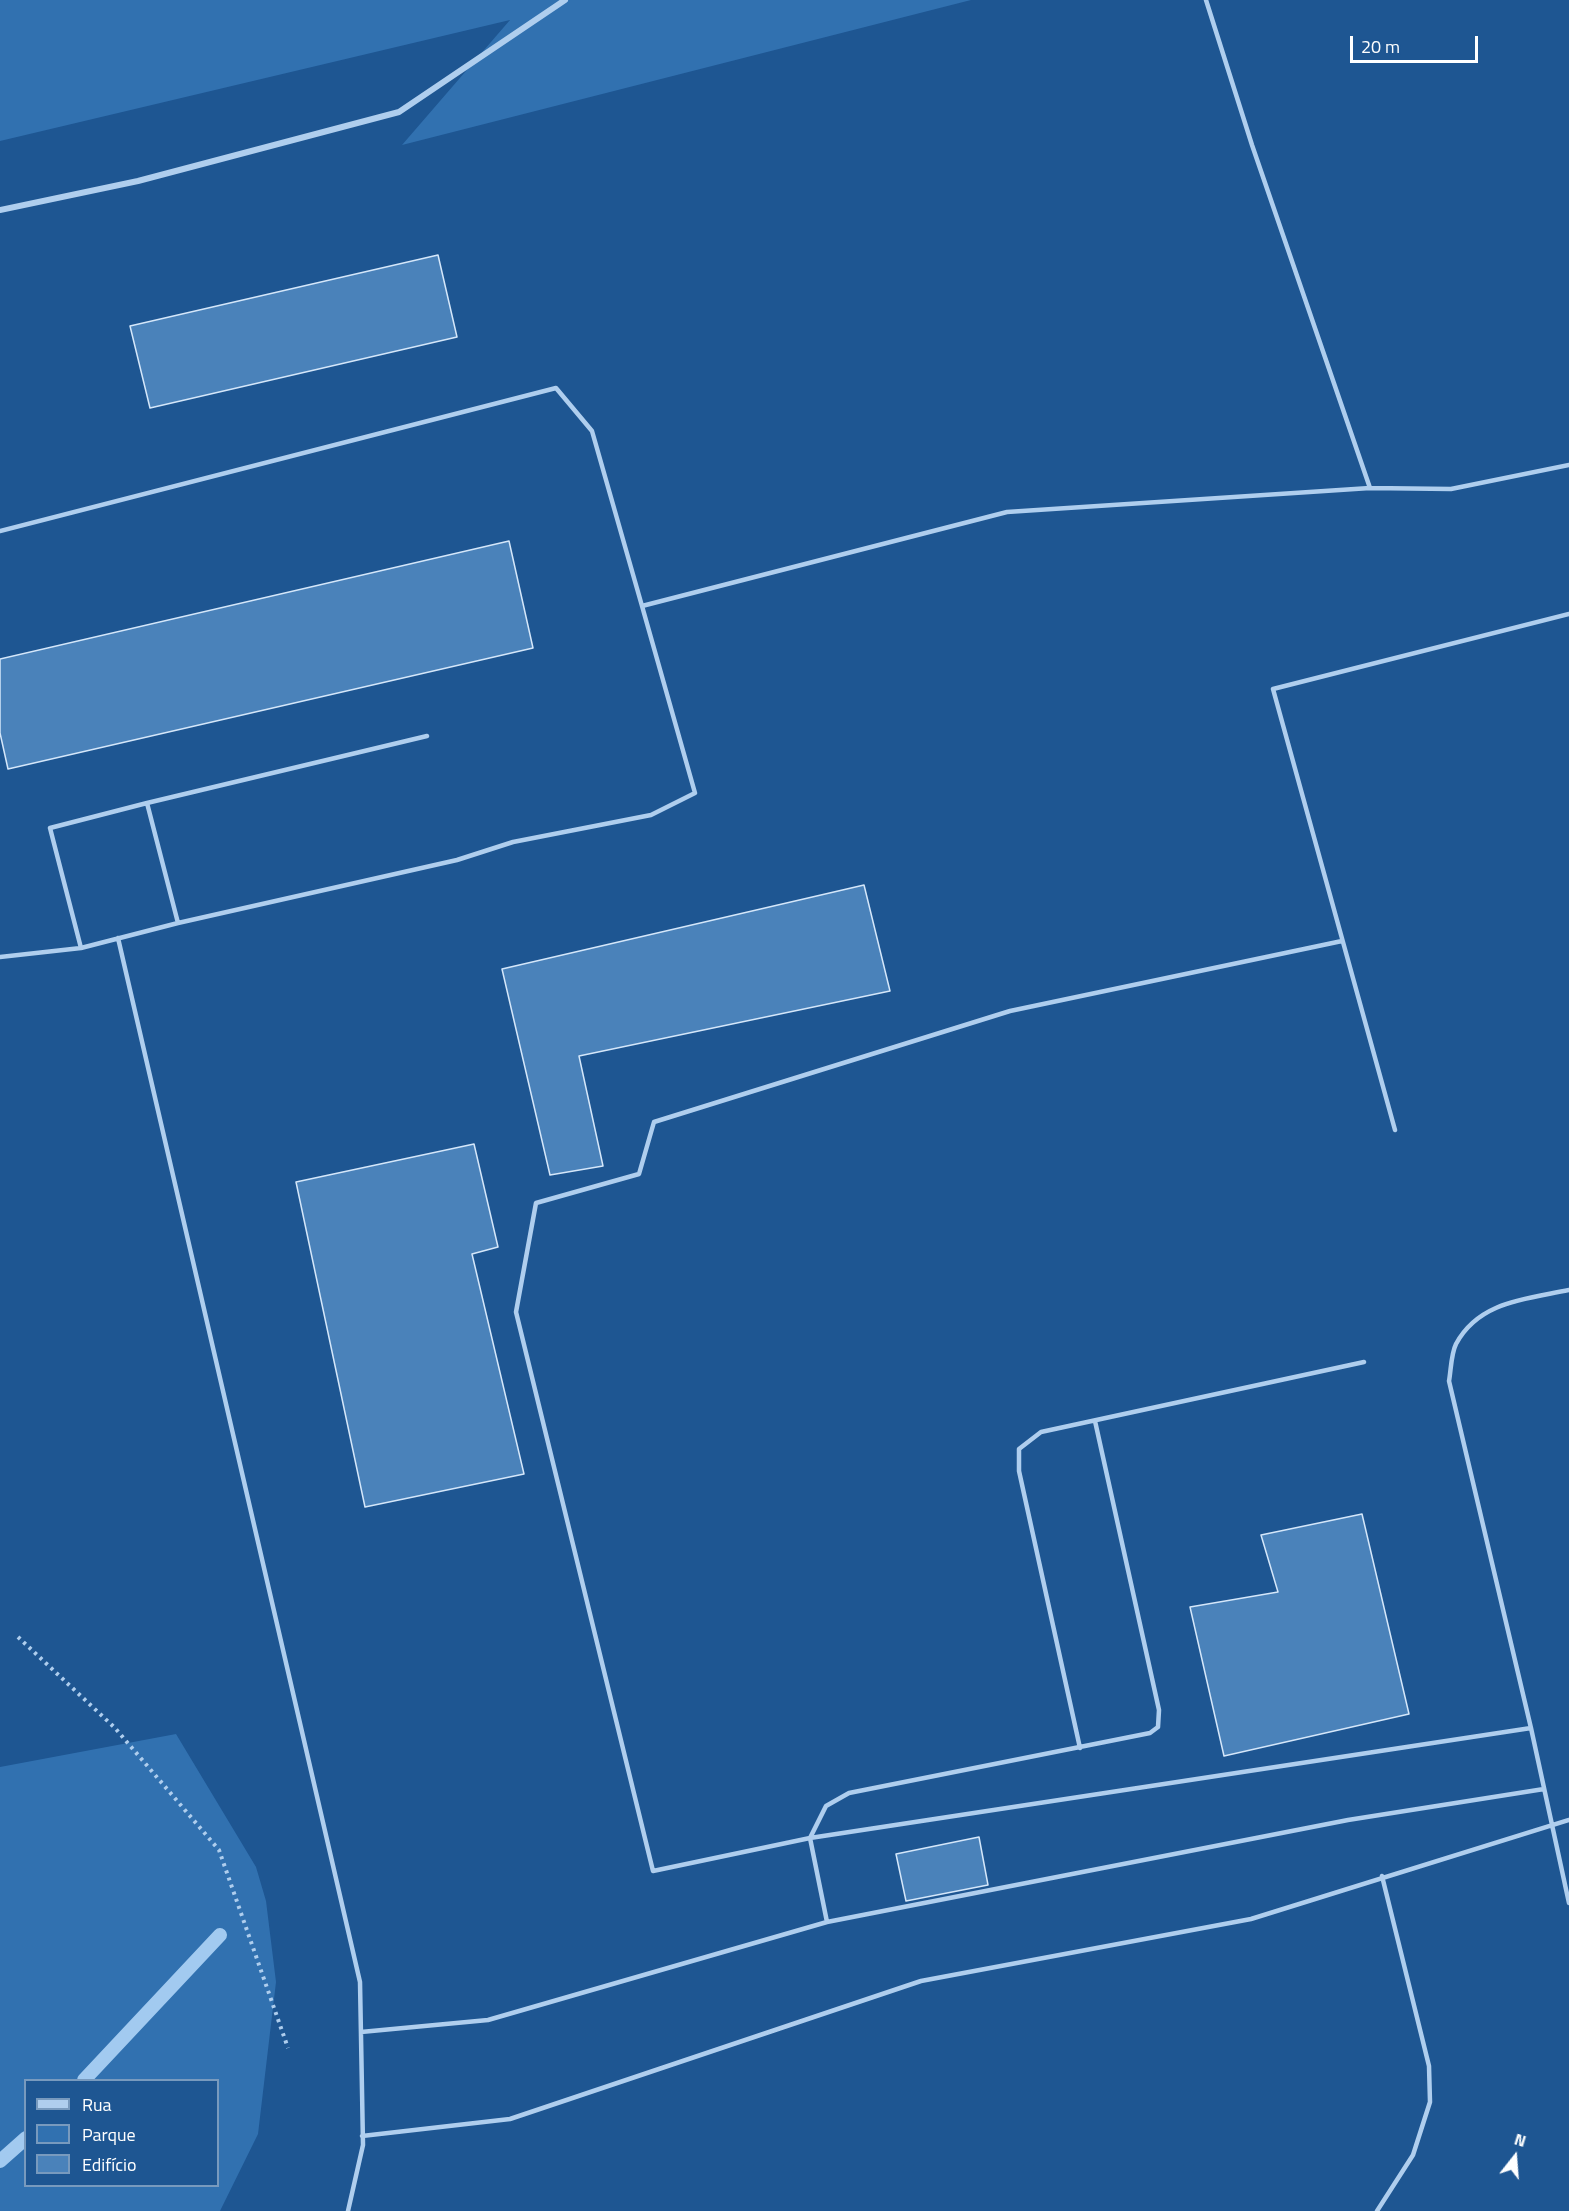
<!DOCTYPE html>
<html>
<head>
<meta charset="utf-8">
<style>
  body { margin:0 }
  #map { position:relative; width:1569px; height:2211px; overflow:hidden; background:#1e5692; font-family:"Titillium Web",sans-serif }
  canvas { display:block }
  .legend { position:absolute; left:24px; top:2079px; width:195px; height:108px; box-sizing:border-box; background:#1e5692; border:2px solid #789abe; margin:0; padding:8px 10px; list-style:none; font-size:18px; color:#fff }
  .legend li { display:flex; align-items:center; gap:12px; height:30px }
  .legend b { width:30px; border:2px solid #789abe }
  .north { position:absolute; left:1485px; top:2127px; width:60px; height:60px; -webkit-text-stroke:4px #1e5692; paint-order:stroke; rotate:17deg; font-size:16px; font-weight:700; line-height:24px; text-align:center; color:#fff }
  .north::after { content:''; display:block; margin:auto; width:21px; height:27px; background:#fff; clip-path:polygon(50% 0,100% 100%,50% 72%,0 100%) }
  .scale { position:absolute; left:1350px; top:36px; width:128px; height:27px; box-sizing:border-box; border:3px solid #fff; border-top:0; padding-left:8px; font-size:18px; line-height:21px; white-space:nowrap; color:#fff; -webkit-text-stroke:4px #1e5692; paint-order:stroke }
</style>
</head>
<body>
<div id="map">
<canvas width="1569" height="2211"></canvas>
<ul class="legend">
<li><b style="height:8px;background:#afceee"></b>Rua</li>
<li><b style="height:16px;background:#3171b0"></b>Parque</li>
<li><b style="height:16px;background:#4a82ba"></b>Edifício</li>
</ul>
<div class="north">N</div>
<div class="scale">20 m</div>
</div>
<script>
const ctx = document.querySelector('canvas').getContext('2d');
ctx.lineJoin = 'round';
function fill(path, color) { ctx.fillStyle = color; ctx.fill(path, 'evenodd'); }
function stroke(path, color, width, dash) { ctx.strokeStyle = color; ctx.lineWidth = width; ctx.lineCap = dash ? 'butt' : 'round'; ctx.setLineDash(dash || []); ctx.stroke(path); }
fill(new Path2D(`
  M0,0H971L402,145L510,20L0,141Z
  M176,1734L256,1867L266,1901L276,1982L258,2134L220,2211H0V1767ZM26,2080H218V2186H26Z`), '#3171b0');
stroke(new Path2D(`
  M84,2080L220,1935
  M0,2161L26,2138`), '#a2caf0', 14);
const building = new Path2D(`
  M438,255L457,337L150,408L130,326Z
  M509,541L533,648L8,769L0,733V659Z
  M864,885L890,991L579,1056L603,1166L550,1175L502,969Z
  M474,1144L498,1247L472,1254L524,1474L365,1507L296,1182Z
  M1362,1514L1409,1714L1224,1756L1190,1607L1278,1592L1261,1535Z
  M979,1837L988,1885L906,1901L896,1854Z`);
fill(building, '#4a82ba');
stroke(building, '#d5e7fa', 1.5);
stroke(new Path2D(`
  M18,1637L115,1728L219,1850L288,2048`), '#afceee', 4, [3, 4.5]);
stroke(new Path2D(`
  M1206,0L1252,145L1370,488L1451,489L1569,465
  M0,531L556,388L592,431L642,606L1007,512L1370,488
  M147,803L427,736
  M178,923L147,803L50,828L81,948L178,923L457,860L513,842L651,815L695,793L642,606
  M118,938L360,1982L363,2145L348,2211
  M1342,941L1010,1011L654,1122L639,1174L536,1203L516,1312L653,1871L810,1838L1531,1728L1449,1381C1451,1370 1451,1354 1456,1344C1479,1301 1527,1299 1569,1290
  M0,957L81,948
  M1395,1130L1273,689L1569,614
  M1531,1728L1569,1903
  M1080,1748L1019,1471V1449L1041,1432L1364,1362
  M827,1922L810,1838L826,1806L849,1793L1150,1733L1158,1727L1159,1710L1095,1421
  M361,2032L488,2020L827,1922L1348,1820L1544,1789
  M362,2136L510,2119L921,1981L1251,1919L1569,1820
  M1377,2211L1413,2155L1430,2102L1429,2066L1382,1876`), '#afceee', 4.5);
stroke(new Path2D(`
  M0,210L138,181L399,112L565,0`), '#afceee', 6);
</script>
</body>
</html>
